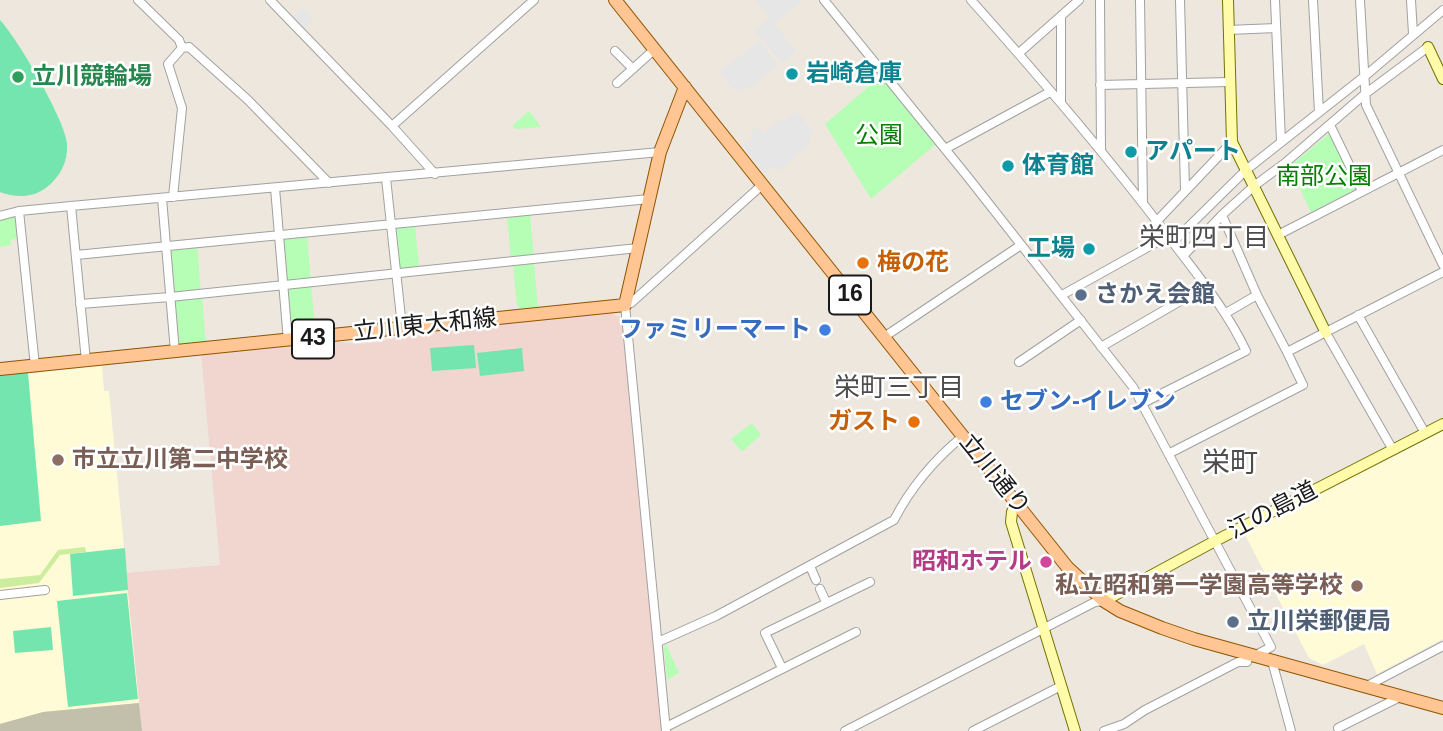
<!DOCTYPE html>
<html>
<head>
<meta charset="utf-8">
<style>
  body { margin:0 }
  canvas { display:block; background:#ede7de }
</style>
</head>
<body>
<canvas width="1443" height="731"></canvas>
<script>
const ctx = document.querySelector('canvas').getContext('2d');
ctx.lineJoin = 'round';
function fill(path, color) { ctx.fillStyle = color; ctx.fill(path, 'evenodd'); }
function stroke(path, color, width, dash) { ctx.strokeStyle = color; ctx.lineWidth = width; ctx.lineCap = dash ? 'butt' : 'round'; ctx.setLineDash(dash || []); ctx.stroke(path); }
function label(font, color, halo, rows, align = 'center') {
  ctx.font = font + ' Arial,"Noto Sans JP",sans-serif'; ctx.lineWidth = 5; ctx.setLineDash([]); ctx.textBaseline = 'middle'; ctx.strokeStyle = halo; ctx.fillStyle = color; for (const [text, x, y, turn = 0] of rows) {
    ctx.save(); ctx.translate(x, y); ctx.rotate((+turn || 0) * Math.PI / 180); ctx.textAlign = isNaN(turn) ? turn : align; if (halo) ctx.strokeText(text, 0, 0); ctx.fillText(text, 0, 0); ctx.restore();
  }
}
fill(new Path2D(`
  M102,364L104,391H109L139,703L43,712L0,724V374L38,373L41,370Z
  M1443,430V639L1377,674L1364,644L1323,665L1309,658L1244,533Z`), '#fffbd6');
fill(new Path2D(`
  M613,312L614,315L624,319L663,731H142L126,573L220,565L201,352L328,340L355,344L381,342L407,332Z`), '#f1d5cf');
fill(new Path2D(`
  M139,703L142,731H0V724L43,712Z`), '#c2c0aa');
fill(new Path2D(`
  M85,547L86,552L60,555L39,583L0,588V579L40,575L58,550Z`), '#cded9e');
fill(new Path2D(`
  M881,76L936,144L871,199L825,124Z
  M529,111L541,127L516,129L513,127V125Z
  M1330,133L1358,188L1311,213L1290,166Z
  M18,212L21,238L11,240V245L0,247V216Z
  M530,214L534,257L511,259L507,218Z
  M415,225L419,267L397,270L393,227Z
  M307,234L311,282L284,285L280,237Z
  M197,245L201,293L172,296L167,248Z
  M534,262L538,309L520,310L517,305L513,264Z
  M311,284L316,338L289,341L285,286Z
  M202,295L206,348L176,351L172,298Z
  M752,423L761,435L742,452L731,439Z
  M666,644L679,673L667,680L664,648Z`), '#b6feb5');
fill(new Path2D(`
  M0,20C17,38 66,121 67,144C68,162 60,177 47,187C33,198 16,198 0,192Z
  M474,345L476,368L432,371L430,348Z
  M522,348L524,371L480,376L477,353Z
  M26,371L28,373L41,521L0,526V374Z
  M125,548L128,590L73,596L70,554Z
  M127,593L138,699L68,707L57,601Z
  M51,627L53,650L15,653L13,631Z`), '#74e5ae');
fill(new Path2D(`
  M755,0H803L774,24L796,51L782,63L754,31L770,18Z
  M302,8L313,20L303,30L292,18Z
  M759,41L778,65L752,87L750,86L740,92L736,88L733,90L720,72Z
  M797,111L814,132L808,138L811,142L779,171L774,166L765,174L743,145L750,139L753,130L757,126L764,133L779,119L783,123Z`), '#e6e6e6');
const street = new Path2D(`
  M138,0L179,40L182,48
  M270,0L392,126L435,174
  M824,0L967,176L1133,387L1271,647L1254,656
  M971,0C1038,75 1104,152 1165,232C1194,271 1225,307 1246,351L1143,403
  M1100,0L1101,151
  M1140,0L1143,203
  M1180,0L1185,190
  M1275,0L1281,141
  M1313,0L1319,112
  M1360,0L1366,105L1443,265
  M1411,0L1413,34
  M1228,30L1276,28
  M615,51L633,69
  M1019,53L1079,0
  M617,83L655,49
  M1100,85L1229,82
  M1061,103V16
  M1330,125L1362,191
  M392,126L534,0
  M945,149L1050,92
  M386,178L402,327
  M275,188L288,341
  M173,197L182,108L168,64L182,48L189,47L248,100L329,183
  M162,198L175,352
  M71,206L86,361
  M19,211L35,366
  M1222,215L1257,295L1287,352L1443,272
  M0,216L19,211L71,206L660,152
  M1157,221L1232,142
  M1278,235L1443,150
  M1173,242L1246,170L1365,76L1443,10
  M76,255L649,199
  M1184,255L1222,215L1254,186L1285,163L1365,94L1428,47
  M1062,295L1168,236
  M80,304L170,297L638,248
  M1226,313L1257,295
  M1358,315L1425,433
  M1326,333L1393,450
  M884,337L1021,245
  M1101,347L1206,286
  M1019,362L1081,320
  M1170,453L1303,385L1287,352
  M810,566L816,580
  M820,589L826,602
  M0,595L45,590
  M658,642L716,616L894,520C911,487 935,459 963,436
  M1272,661L1291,731
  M782,668L765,633L870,582
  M1365,687L1443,646
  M666,727L856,632
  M1338,728L1400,697
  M666,731L625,305L631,303L762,185
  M845,731L1095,602L1104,601
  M973,731L1061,686
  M1104,731L1124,724L1145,710L1238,662H1247L1249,655`);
const secondary = new Path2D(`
  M1228,0L1232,142L1326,333
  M1428,47L1443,79
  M1016,502L1012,512L1011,522L1075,731
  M1104,601L1215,541L1443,424`);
const primary = new Path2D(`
  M615,0L1068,568L1104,601L1120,611L1162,628L1194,639L1443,708
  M0,369L625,305L660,152L685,87`);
stroke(street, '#a1a1a1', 10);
stroke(secondary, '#727300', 12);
stroke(primary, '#915300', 14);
stroke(street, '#fff', 8);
stroke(secondary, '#fffbab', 10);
stroke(primary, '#ffc592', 12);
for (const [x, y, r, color] of [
  [792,74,7,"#0f9aa8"],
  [18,77,7,"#2e9e5b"],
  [1131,152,7,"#0f9aa8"],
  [1008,166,7,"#0f9aa8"],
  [1089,249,7,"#0f9aa8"],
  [863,263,7,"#e8710a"],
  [1081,295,7,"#5c6f8a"],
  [825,330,7,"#3f7fe0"],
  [986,402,7,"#3f7fe0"],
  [914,422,7,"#e8710a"],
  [58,460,7,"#8d6e63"],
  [1046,562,7,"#d1479c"],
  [1357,586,7,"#8d6e63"],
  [1233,622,7,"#5c6f8a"]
]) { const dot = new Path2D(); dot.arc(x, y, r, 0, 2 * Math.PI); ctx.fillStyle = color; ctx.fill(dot); stroke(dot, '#fff', 2.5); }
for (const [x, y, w] of [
  [850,295,42],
  [313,339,42]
]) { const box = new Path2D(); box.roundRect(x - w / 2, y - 19.5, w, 39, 5); ctx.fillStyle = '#fff'; ctx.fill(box); stroke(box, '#1a1a1a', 2); }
label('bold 23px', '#1a1a1a', null, [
  ["16",850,295],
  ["43",313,339]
]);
label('bold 24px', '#0d838f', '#fff', [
  ["岩崎倉庫",806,74],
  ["アパート",1145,152],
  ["体育館",1022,166],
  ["工場",1075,249,"right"]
], 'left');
label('bold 24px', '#27864d', '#fff', [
  ["立川競輪場",32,77]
], 'left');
label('24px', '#047f02', '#fff', [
  ["公園",879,136],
  ["南部公園",1324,177]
]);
label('bold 24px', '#c56008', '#fff', [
  ["梅の花",877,263],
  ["ガスト",900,422,"right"]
], 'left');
label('bold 24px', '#4e5e75', '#fff', [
  ["さかえ会館",1095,295],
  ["立川栄郵便局",1247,622]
], 'left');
label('24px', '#1a1a1a', '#fff', [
  ["立川東大和線",425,326,-6],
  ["立川通り",994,475,51],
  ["江の島道",1273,511,-27]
]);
label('bold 24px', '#366cbe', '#fff', [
  ["ファミリーマート",811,330],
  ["セブン-イレブン",1000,402,"left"]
], 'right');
label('bold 24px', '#785e54', '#fff', [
  ["市立立川第二中学校",72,460],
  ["私立昭和第一学園高等学校",1343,586,"right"]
], 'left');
label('bold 24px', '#b23c85', '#fff', [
  ["昭和ホテル",1032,562]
], 'right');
label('26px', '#4d4d4d', '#fff', [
  ["栄町四丁目",1204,239],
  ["栄町三丁目",899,389]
]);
label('28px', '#4d4d4d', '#fff', [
  ["栄町",1230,464]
]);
</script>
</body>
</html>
